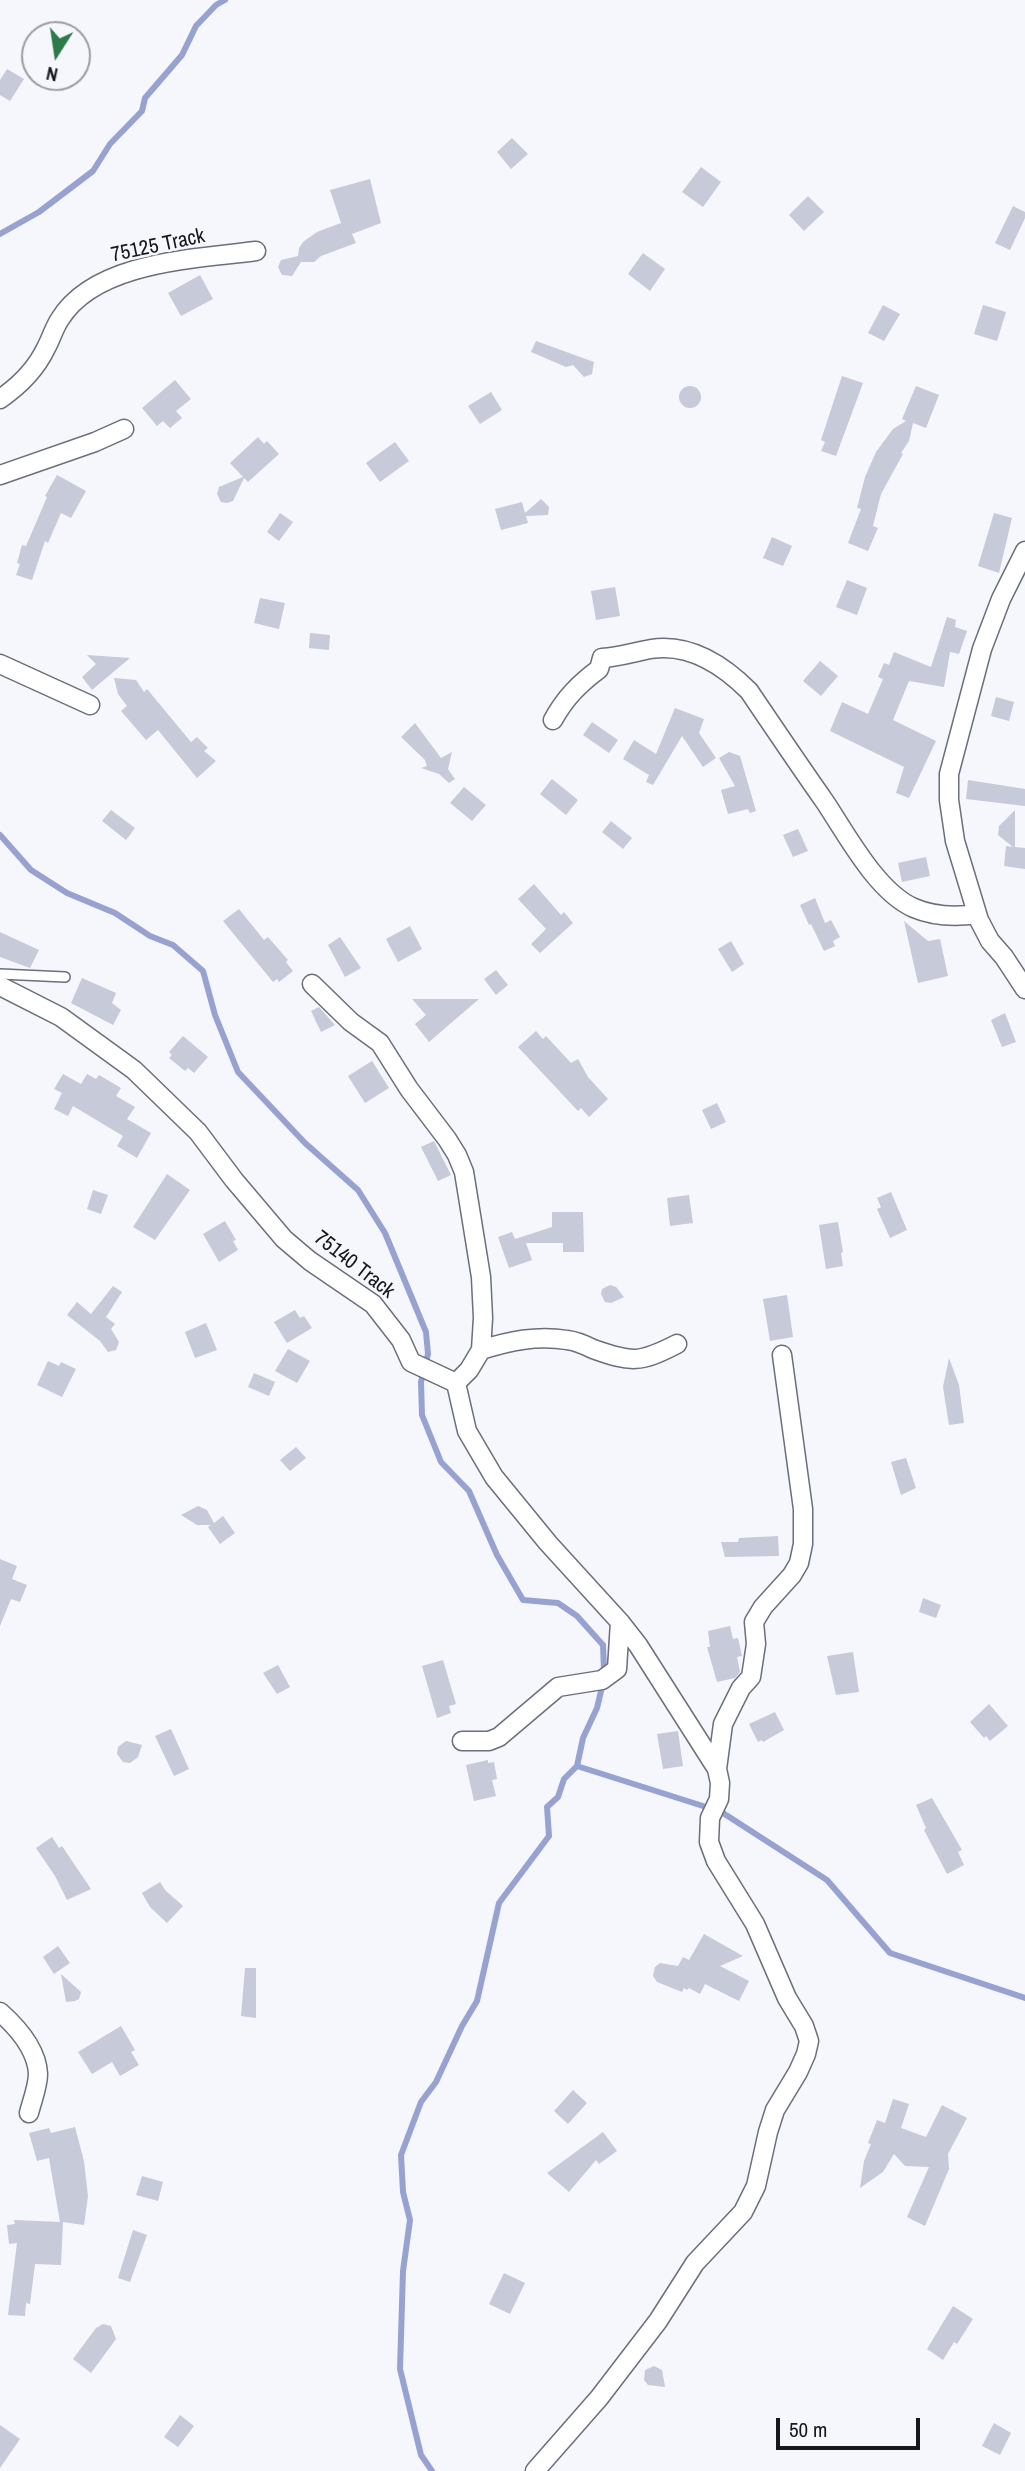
<!DOCTYPE html>
<html>
<head>
<meta charset="utf-8">
<style>
  body { margin:0 }
  #map { position:relative; width:1025px; height:2471px; overflow:hidden; background:#f5f7fd; font-family:"Archivo Narrow",sans-serif }
  canvas { display:block }
  .north { position:absolute; left:21px; top:21px; width:70px; height:70px; box-sizing:border-box; background:#f5f7fd; border:2px solid #9b9da3; border-radius:50%; rotate:192deg; font-size:19px; font-weight:700; line-height:28px; text-align:center; color:#15171c }
  .north::after { content:''; display:block; margin:auto; width:24px; height:32px; background:#2e7a48; clip-path:polygon(50% 0,100% 100%,50% 72%,0 100%) }
  .scale { position:absolute; left:776px; top:2418px; width:144px; height:32px; box-sizing:border-box; border:4px solid #15171c; border-top:0; padding-left:9px; font-size:21px; line-height:24px; white-space:nowrap; color:#15171c; -webkit-text-stroke:5px #f5f7fd; paint-order:stroke }
</style>
</head>
<body>
<div id="map">
<canvas width="1025" height="2471"></canvas>
<div class="north">N</div>
<div class="scale">50 m</div>
</div>
<script>
const ctx = document.querySelector('canvas').getContext('2d');
ctx.lineJoin = 'round';
function stroke(path, color, width, dash) { ctx.strokeStyle = color; ctx.lineWidth = width; ctx.lineCap = dash ? 'butt' : 'round'; ctx.setLineDash(dash || []); ctx.stroke(path); }
function fill(path, color) { ctx.fillStyle = color; ctx.fill(path, 'evenodd'); }
function label(font, color, halo, rows, align = 'center') {
  ctx.font = font + ' "Archivo Narrow",sans-serif'; ctx.lineWidth = 5; ctx.setLineDash([]); ctx.textBaseline = 'middle'; ctx.strokeStyle = halo; ctx.fillStyle = color; for (const [text, x, y, turn = 0] of rows) {
    ctx.save(); ctx.translate(x, y); ctx.rotate((+turn || 0) * Math.PI / 180); ctx.textAlign = isNaN(turn) ? turn : align; if (halo) ctx.strokeText(text, 0, 0); ctx.fillText(text, 0, 0); ctx.restore();
  }
}
stroke(new Path2D(`
  M0,234L39,212L93,171L110,144L142,111L145,98L182,55L196,26L216,5L225,0
  M0,835L31,870L67,893L115,913L150,936L173,945L203,971L215,1015L238,1072L305,1143L358,1190L385,1233L426,1332L428,1354L421,1382L422,1415L441,1462L469,1491L497,1555L523,1600L558,1603L577,1616L603,1645L604,1670
  M577,1766L703,1806
  M723,1813L827,1880L890,1953L1025,1998
  M432,2471L421,2455L400,2369L403,2271L410,2220L403,2192L401,2155L421,2102L436,2082L462,2026L477,2001L499,1903L549,1836L547,1807L558,1797L564,1779L577,1766L583,1738L597,1708L602,1687`), '#98a2d1', 6);
fill(new Path2D(`
  M7,69L24,79L10,101L0,95V80Z
  M512,138L528,154L511,169L497,152Z
  M701,167L721,182L703,207L682,192Z
  M370,179L381,223L352,234L356,243L321,256L314,262H301L292,276L282,275L278,267L281,260L298,256L299,248L303,242L317,232L341,223L330,190Z
  M808,196L824,212L804,231L789,215Z
  M1013,206L1025,212V218L1010,250L995,243Z
  M643,253L665,269L650,291L628,274Z
  M200,275L213,299L181,316L168,293Z
  M883,305L900,314L884,341L868,333Z
  M983,305L1006,312L997,341L974,334Z
  M536,341L594,362L592,374L584,377L573,365L566,367L531,352Z
  M842,376L863,383L836,456L821,451L825,442L821,440Z
  M175,380L191,399L176,411L182,418L170,428L163,421L157,426L142,408Z
  M679 397a11 11 0 1 1 22 0a11 11 0 1 1-22 0Z
  M916,386L939,395L926,428L913,423L909,441L901,453L903,454L881,494L873,526L878,528L868,551L848,543L861,509L857,508L865,477L876,452L893,429L906,421L902,419Z
  M491,392L502,410L480,424L468,406Z
  M258,437L264,444L267,441L279,454L248,482L244,478L233,501L227,503L221,502L217,494L219,487L243,477L230,463Z
  M395,442L409,461L380,482L366,463Z
  M57,475L86,491L71,518L61,513L48,543L45,541L32,580L16,575L20,564L17,563L22,545L26,546L47,497L45,496Z
  M541,499L549,507L548,515L526,516L528,523L501,530L495,509L522,502L525,513Z
  M280,513L293,522L279,541L267,532Z
  M994,513L1012,518L999,573L978,566Z
  M772,537L792,546L783,566L763,558Z
  M847,580L867,588L857,615L836,607Z
  M615,587L620,616L596,620L591,591Z
  M260,598L285,603L279,629L254,623Z
  M947,617L956,620L955,627L967,631L959,654L950,652L944,687L909,681L893,720L936,741L909,798L896,793L904,767L830,731L842,702L868,714L883,679L878,677L884,663L889,665L894,652L931,667Z
  M310,633L330,635L329,650L309,648Z
  M87,655L130,658L92,690L82,677L96,664Z
  M820,661L838,676L821,696L803,681Z
  M114,678L136,680L144,692L147,689L191,742L197,737L208,748L204,751L216,761L197,778L158,730L146,740L121,711L127,706L118,694Z
  M996,697L1014,702L1009,721L991,716Z
  M675,708L704,719L699,733L716,758L703,767L682,736L653,785L646,782L649,775L623,759L634,740L656,754Z
  M592,722L618,740L609,753L583,735Z
  M415,723L441,758L452,752L448,769L455,779L449,783L439,774L421,768L427,766L425,760L401,737Z
  M729,752L740,756L756,811L750,813L748,809L728,814L721,790L735,786L719,758Z
  M552,779L578,800L566,815L540,794Z
  M968,780L1025,789V806L966,799Z
  M464,787L486,805L472,821L450,803Z
  M111,810L135,828L126,840L102,821Z
  M1015,810V847L1025,848V869L1004,866L1006,846L1013,847L998,835L999,826Z
  M611,821L632,838L623,849L602,832Z
  M798,829L808,851L793,857L783,835Z
  M926,857L930,876L902,882L898,863Z
  M534,884L561,915L564,912L573,923L540,953L531,944L546,929L518,899Z
  M815,898L825,923L831,920L840,937L833,941L835,946L824,951L811,924L809,925L800,905Z
  M239,909L264,940L268,937L288,960L286,962L293,971L279,982L277,979L273,982L223,921Z
  M904,921L928,941L940,939L948,976L918,983Z
  M410,926L422,949L398,962L386,939Z
  M0,932L39,950L30,968L0,957Z
  M340,937L361,968L345,977L328,945Z
  M731,941L744,964L732,972L718,949Z
  M496,970L508,985L496,995L484,979Z
  M82,978L116,993L112,1003L121,1010L113,1025L71,1003Z
  M412,999H479L429,1042L415,1024L426,1015Z
  M319,1007L335,1025L321,1032L311,1011Z
  M1005,1013L1016,1042L1002,1047L991,1020Z
  M536,1031L543,1039L546,1036L571,1063L578,1059L588,1077L608,1099L589,1117L581,1108L578,1111L518,1047Z
  M183,1036L208,1057L194,1073L188,1068L185,1071L169,1058L172,1055L169,1052Z
  M372,1061L389,1088L365,1103L348,1076Z
  M63,1074L81,1084L87,1074L96,1079L99,1075L121,1088L116,1096L135,1107L127,1119L151,1133L137,1158L117,1146L123,1136L73,1106L68,1116L54,1109L62,1093L54,1089Z
  M717,1103L726,1122L711,1129L702,1110Z
  M434,1141L451,1175L438,1181L421,1147Z
  M167,1174L190,1190L155,1240L133,1227Z
  M93,1190L108,1195L101,1214L87,1209Z
  M891,1192L907,1230L890,1238L877,1209L881,1207L877,1198Z
  M689,1195L693,1223L670,1226L667,1198Z
  M552,1212H583L584,1252H563V1243H526L532,1260L509,1268L498,1237L512,1232L515,1239L552,1227Z
  M225,1221L236,1240L233,1241L238,1250L219,1262L203,1234Z
  M838,1222L843,1252L841,1253L843,1266L826,1269L819,1225Z
  M610,1285L616,1287L624,1297L611,1303L605,1302L601,1294L602,1289Z
  M113,1286L122,1292L106,1317L115,1324L111,1329L119,1342L116,1350L108,1352L100,1341L67,1315L77,1302L91,1314Z
  M787,1295L793,1337L770,1341L763,1299Z
  M295,1310L300,1318L304,1316L312,1328L287,1343L274,1322Z
  M206,1323L217,1350L195,1358L185,1332Z
  M288,1349L310,1361L297,1383L275,1371Z
  M949,1358L959,1385L964,1423L949,1425L943,1387Z
  M48,1361L59,1366L61,1362L76,1369L62,1397L37,1385Z
  M254,1373L275,1382L269,1396L248,1387Z
  M296,1447L306,1458L290,1471L280,1460Z
  M906,1458L916,1488L901,1495L891,1462Z
  M198,1506L207,1510L214,1523L223,1516L235,1533L220,1544L208,1527L211,1525H197L181,1515Z
  M778,1536L779,1556L725,1557L721,1542H738L739,1538Z
  M0,1559L17,1566L12,1579L27,1585L20,1602L11,1599L0,1626Z
  M923,1598L941,1605L936,1618L919,1612Z
  M730,1626L733,1639L738,1638L742,1656L737,1657L740,1672L735,1678L717,1682L707,1647H710L708,1631Z
  M853,1652L859,1692L836,1695L827,1656Z
  M443,1660L456,1704L449,1706L451,1713L437,1718L422,1666Z
  M278,1665L290,1687L277,1694L263,1673Z
  M989,1704L1008,1726L990,1741L986,1736L984,1738L970,1722Z
  M775,1712L784,1730L763,1742L762,1740L758,1742L749,1724Z
  M171,1729L189,1769L174,1776L155,1736Z
  M678,1731L683,1766L663,1769L657,1734Z
  M126,1741L142,1745L138,1757L130,1763L123,1762L117,1754L118,1747Z
  M488,1760V1763L494,1762L497,1779L492,1780L496,1796L474,1801L466,1765Z
  M932,1798L962,1850L958,1852L964,1865L947,1874L924,1830L926,1828L916,1805Z
  M52,1837L59,1848L62,1846L91,1889L67,1900L55,1876L36,1848Z
  M160,1882L165,1890L183,1906L167,1923L150,1907L142,1893Z
  M704,1934L743,1956L720,1966L749,1981L739,2001L705,1984L700,1994L689,1988L687,1990L684,1988L682,1992L657,1982L653,1976L655,1967L660,1963L678,1966L683,1957L689,1960Z
  M58,1946L70,1963L54,1974L43,1957Z
  M245,1968H256V2018L241,2016Z
  M61,1974L81,1992L79,1999L75,2001L66,2002Z
  M121,2026L135,2050L131,2052L139,2065L120,2076L112,2062L92,2074L78,2052Z
  M573,2090L587,2103L568,2124L554,2111Z
  M893,2099L909,2104L901,2128L926,2137L942,2105L967,2118L948,2154L949,2169L925,2226L907,2217L929,2167L905,2166L894,2154L883,2172L860,2188L864,2161L871,2144L868,2143L877,2120L885,2123Z
  M75,2127L84,2161L88,2196L84,2225L63,2222L61,2265L35,2264L30,2304L26,2303L25,2316L8,2315L17,2243L9,2244L7,2225L15,2224L14,2220L60,2222L49,2158L37,2161L29,2133L49,2128L51,2133Z
  M603,2132L617,2151L599,2164L596,2160L569,2192L547,2173Z
  M142,2176L163,2182L158,2201L136,2195Z
  M133,2230L147,2235L130,2282L118,2278Z
  M504,2273L525,2283L510,2314L489,2304Z
  M953,2306L973,2319L957,2344L954,2342L943,2360L927,2349Z
  M103,2324L111,2326L116,2339L91,2373L73,2359L96,2328Z
  M654,2366L662,2370L665,2387L648,2385L644,2380L645,2370Z
  M180,2415L194,2426L178,2447L164,2437Z
  M994,2423L1011,2433L1000,2455L982,2446Z
  M0,2425L20,2439L0,2468Z`), '#c6cad9');
const lane = new Path2D(`
  M0,974L65,977`);
const street = new Path2D(`
  M0,399C19,386 36,369 46,348C51,339 54,328 60,319C96,261 196,259 256,251
  M0,475L95,442L124,429
  M1025,551L1001,599L982,649L949,774V800L955,841L979,920L990,941L1004,957L1025,989
  M0,664L90,705
  M553,720C565,698 579,684 599,669L602,658C619,657 634,652 651,649C689,643 723,665 749,691C774,728 799,765 825,802C847,835 877,892 914,908C935,917 956,917 977,914
  M312,984L351,1022L380,1043L409,1089L447,1139L457,1155L464,1172L481,1277L483,1318L481,1350L469,1370L456,1383
  M0,986L61,1017L134,1070L198,1132L234,1180L284,1239L310,1261L373,1304L401,1340L411,1362L456,1383
  M481,1350C509,1341 537,1335 567,1340C576,1341 585,1345 593,1349C632,1363 640,1363 677,1344
  M456,1383L467,1431L494,1477L548,1543L620,1622L638,1645L717,1769L720,1783L719,1799L710,1818L709,1842L716,1861L755,1924L787,1998L804,2026L809,2041L806,2054L798,2072L775,2110L768,2132L756,2186L743,2212L695,2263L658,2321L599,2398L535,2471
  M462,1741H489L499,1737L558,1687L602,1680L617,1669L620,1622
  M717,1769L723,1724L741,1688L751,1677L756,1644L754,1622L763,1607L792,1575L799,1563L803,1544V1509L782,1355
  M0,2012C18,2028 37,2049 38,2074C38,2086 32,2101 29,2113`);
stroke(lane, '#6b6f7c', 12);
stroke(street, '#6b6f7c', 21);
stroke(lane, '#fff', 9);
stroke(street, '#fff', 18);
label('21px', '#15171c', '#f5f7fd', [
  ["75125 Track",158,246,-12],
  ["75140 Track",354,1265,38]
]);
</script>
</body>
</html>
